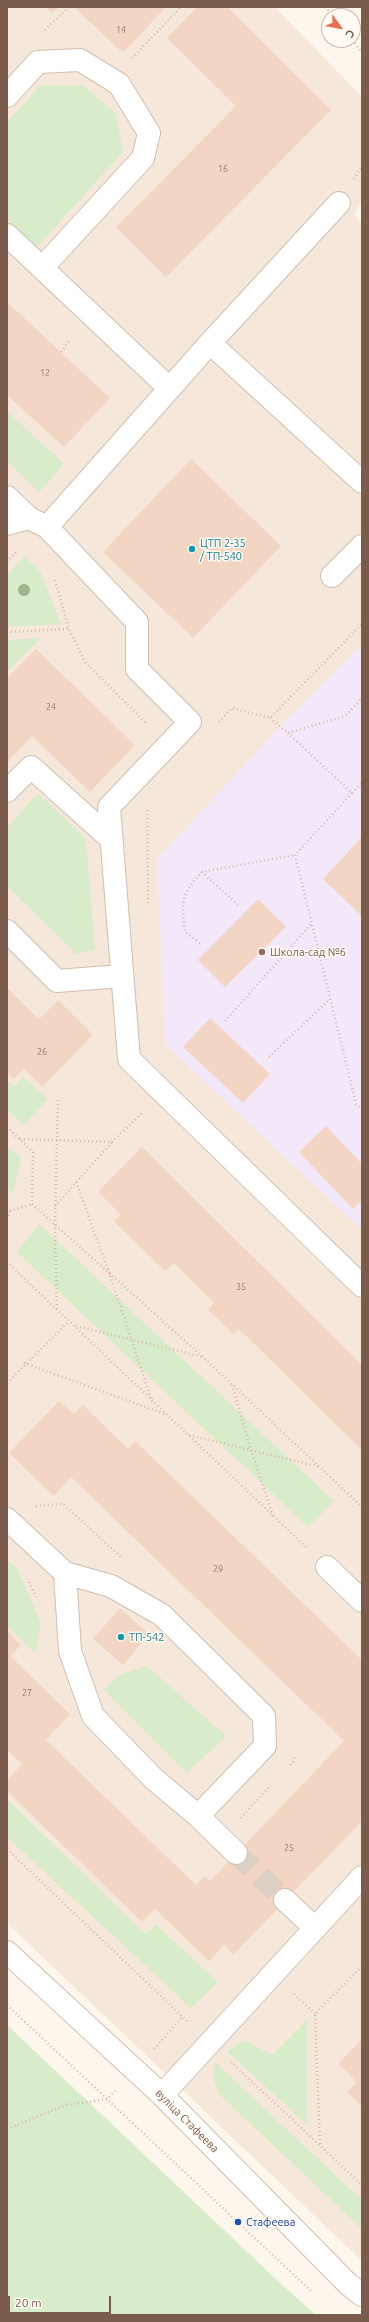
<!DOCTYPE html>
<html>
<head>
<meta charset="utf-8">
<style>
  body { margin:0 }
  #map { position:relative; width:369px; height:2322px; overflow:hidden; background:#fdf6ec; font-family:Ubuntu,sans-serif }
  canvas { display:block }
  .frame { position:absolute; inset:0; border:8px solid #7a5c4d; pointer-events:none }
  .north { position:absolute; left:321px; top:8px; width:40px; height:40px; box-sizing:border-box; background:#fffaf3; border:1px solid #cabbb1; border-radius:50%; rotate:122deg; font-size:11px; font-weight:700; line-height:16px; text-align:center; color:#7a5c4d }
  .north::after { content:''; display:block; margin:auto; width:14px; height:18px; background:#e76f51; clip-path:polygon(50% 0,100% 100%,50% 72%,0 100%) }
  .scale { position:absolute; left:8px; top:2296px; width:103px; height:18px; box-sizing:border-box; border:2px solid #7a5c4d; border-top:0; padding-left:5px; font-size:12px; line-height:14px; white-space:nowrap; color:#7a5c4d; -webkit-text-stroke:3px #fffaf3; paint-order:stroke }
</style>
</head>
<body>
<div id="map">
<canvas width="369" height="2322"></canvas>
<div class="frame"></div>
<div class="north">С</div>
<div class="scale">20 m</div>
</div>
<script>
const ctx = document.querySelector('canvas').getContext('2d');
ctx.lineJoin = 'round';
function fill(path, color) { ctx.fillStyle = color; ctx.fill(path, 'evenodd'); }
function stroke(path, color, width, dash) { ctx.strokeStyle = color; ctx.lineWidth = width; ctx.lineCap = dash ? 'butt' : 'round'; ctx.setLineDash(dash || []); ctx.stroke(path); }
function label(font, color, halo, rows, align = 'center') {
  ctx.font = font + ' Ubuntu,sans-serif'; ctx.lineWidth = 3; ctx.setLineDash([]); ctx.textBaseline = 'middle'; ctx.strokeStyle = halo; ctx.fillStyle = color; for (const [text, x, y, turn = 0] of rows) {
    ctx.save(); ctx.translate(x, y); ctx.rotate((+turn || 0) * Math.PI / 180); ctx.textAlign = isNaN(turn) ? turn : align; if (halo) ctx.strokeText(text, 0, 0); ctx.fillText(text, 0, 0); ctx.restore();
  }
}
fill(new Path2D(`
  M7,7H275L362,97V202L354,214L362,223V2261L7,1923Z`), '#f5e8da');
fill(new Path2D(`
  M362,645V1230L166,1045L157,859L281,726Z`), '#f3e8fa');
fill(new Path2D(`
  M41,85L84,86L116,114L123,152L36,248L7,220V122Z
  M7,411L64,464L39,492L7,461Z
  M25,556L40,571L61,624L7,627V576Z
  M41,638L7,672V640Z
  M38,793L86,839L95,950L76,954L7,886V828Z
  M23,1077L48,1099L24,1125L7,1110V1080L14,1086Z
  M7,1145L21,1158L13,1193L7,1188Z
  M39,1224L334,1501L308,1527L17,1252Z
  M7,1559L17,1568L41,1623L35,1653L7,1625Z
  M147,1666L226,1736L187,1773L104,1690L118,1675Z
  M7,1799L145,1934L156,1925L218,1982L191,2008L7,1837Z
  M307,2020V2125L227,2051L245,2040L272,2055Z
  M7,2025L279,2282L316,2315H7Z
  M215,2062L362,2200V2229L219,2094L213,2078Z`), '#d8ecc9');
fill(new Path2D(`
  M46,7H58L52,13Z
  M74,7H166L123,53Z
  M197,7H227L331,110L166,277L116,227L236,106L167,38Z
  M7,302L110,398L64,447L7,395Z
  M191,459L281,546L193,638L103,552Z
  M36,649L135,745L90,792L32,736L7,762V678Z
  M362,837V916L323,879Z
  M258,899L286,927L225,987L198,960Z
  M7,988L39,1019L58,1000L93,1035L42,1087L24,1069L14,1079L7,1073Z
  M210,1018L270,1074L243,1103L183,1047Z
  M326,1126L362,1164V1200L353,1209L299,1152Z
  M142,1147L362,1365V1450L239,1329L233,1334L208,1310L214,1303L174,1263L165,1271L114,1221L121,1215L98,1192Z
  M59,1401L74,1414L83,1405L128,1449L135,1441L362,1660V1821L233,1955L224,1945L209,1961L155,1909L142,1922L7,1791V1780L22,1764L7,1750V1631L21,1645L10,1656L70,1714L46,1740L196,1885L205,1876L210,1881L344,1741L71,1477L54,1496L9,1453Z
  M120,1608L149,1634L123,1665L93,1639Z
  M362,2039V2106L347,2092L357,2082L338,2064Z`), '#f3d5c3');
stroke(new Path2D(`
  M236,1853L285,1900`), '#dcd0c4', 22, [22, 11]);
const minor = new Path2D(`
  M7,96L38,62L80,60L119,84L149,133L143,158L42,268
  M7,235L169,388
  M210,343L362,482
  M7,497L29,518L47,527L137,622V669L190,722L109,807L129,1059L362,1286
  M7,524L29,518
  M47,527L210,343L339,203
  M332,576L362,546
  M7,791L31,767L111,839
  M7,931L57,981L122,976
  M7,1519L65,1573L111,1586L162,1615L264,1716L265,1746L198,1816L154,1779L93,1716L70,1651L65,1573
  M327,1567L362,1601
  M198,1816L236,1853
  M285,1900L315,1928
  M7,1952L162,2095L348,2284L362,2295
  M162,2095L362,1877`);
stroke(minor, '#d1beb0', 24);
stroke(new Path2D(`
  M325,7L333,16
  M45,30L69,7
  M352,40L362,52
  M132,58L181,7
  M354,179L362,166
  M61,352L70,340
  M7,562L16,552
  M55,580L69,629L85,662L147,724
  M7,632L69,629
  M270,718L288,733L345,716L362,698
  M219,722L232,708L270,718L362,624
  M288,733L352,793L295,855L356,1104L362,1109
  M352,793L362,783
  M147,810L148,905
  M238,905L202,872L295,855
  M200,943L185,932C181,903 181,894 202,872
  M225,1021L312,923
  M269,1057L330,999
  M7,1127L33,1152L32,1204L203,1357L362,1507
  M20,1139L112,1142L143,1112
  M76,1182L109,1272L152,1402
  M55,1206L112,1142
  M7,1208L10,1211L7,1219
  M10,1211L32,1204
  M7,1262L306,1547
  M57,1309L55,1224L58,1100
  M76,1326L203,1357
  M24,1363L165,1414
  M7,1383L69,1321
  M232,1385L251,1450L273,1516
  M189,1435L320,1467
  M36,1506L63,1504L121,1557
  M29,1582L36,1597
  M290,1765L294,1760V1756
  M241,1818L270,1786
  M7,1849L189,2023
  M294,1994L315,2014
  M7,2005L107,2099L115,2091
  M154,2049L183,2016
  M231,2062L362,2185
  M7,2129L66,2105L107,2099L311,2291
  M320,2144L315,2014L362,1966`), '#d9b8a5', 2.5, [1, 3]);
stroke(minor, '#fff', 22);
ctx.fillStyle = '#a0b28e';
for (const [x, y] of [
  [24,590]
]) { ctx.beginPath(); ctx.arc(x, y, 6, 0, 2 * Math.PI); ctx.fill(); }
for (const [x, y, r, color] of [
  [192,549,4,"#0f9aa8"],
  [262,952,4,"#8d6e63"],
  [121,1637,4,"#0f9aa8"],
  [238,2222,4,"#1a4fb4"]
]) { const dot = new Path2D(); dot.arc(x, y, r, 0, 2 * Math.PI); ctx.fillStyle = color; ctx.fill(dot); stroke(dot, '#fffaf3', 1.5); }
label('9px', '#987a6a', null, [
  ["14",121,30],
  ["16",223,169],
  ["12",45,373],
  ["24",51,707],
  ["26",42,1052],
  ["35",241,1287],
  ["29",218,1569],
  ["27",27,1693],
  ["25",289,1848]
]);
label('11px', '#0d838f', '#fffaf3', [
  ["ЦТП 2-35",200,543],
  ["/ ТП-540",200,556],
  ["ТП-542",129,1637]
], 'left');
label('11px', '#785e54', '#fffaf3', [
  ["Школа-сад №6",270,952]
], 'left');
label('11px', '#7a5c4d', '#fffaf3', [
  ["вуліца Стафеева",187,2121,45]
]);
label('11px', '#164399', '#fffaf3', [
  ["Стафеева",246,2222]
], 'left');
</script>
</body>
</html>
